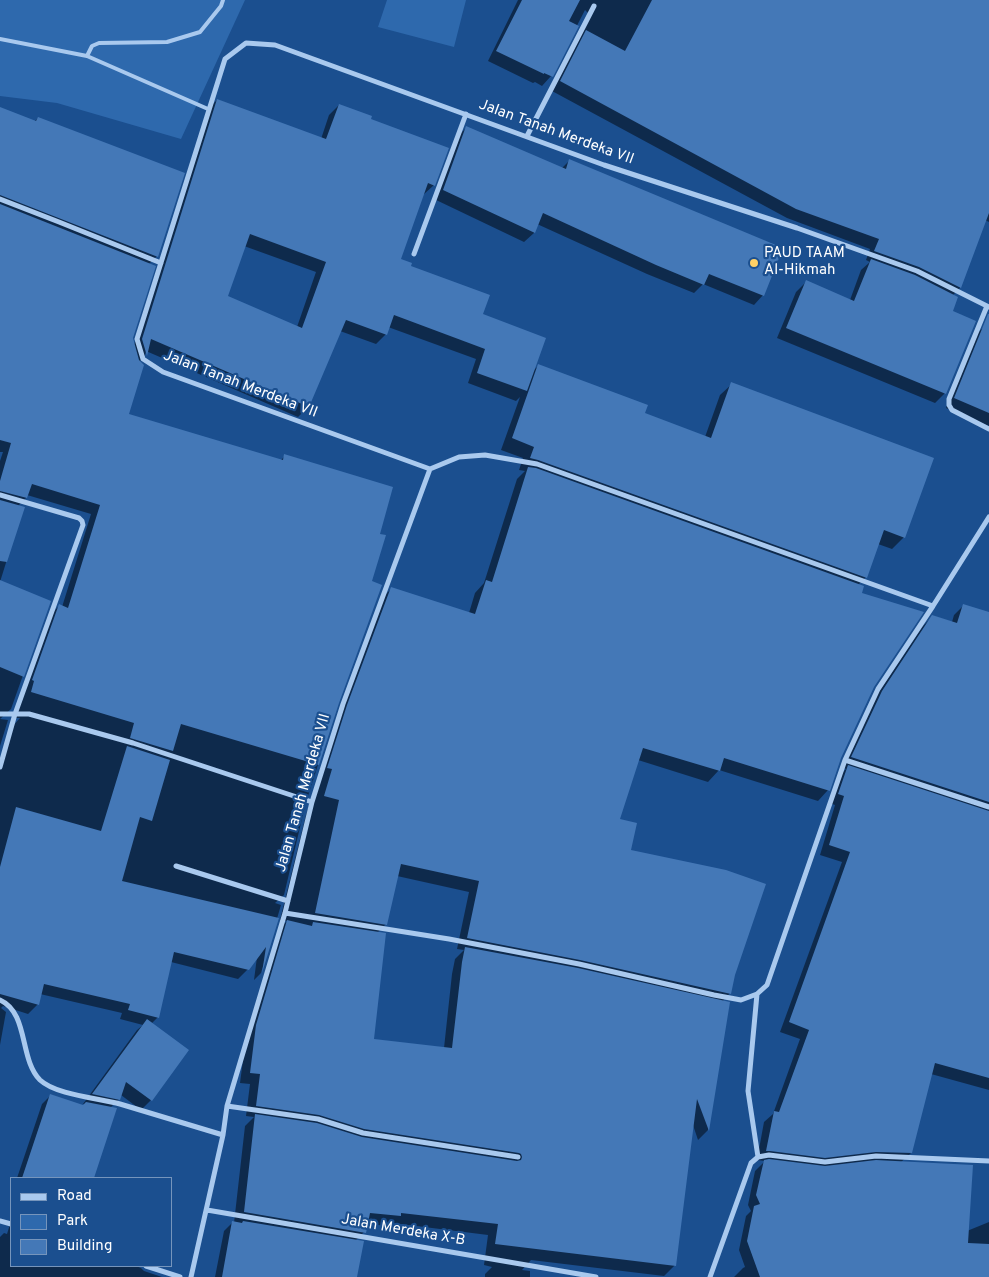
<!DOCTYPE html>
<html>
<head>
<meta charset="utf-8">
<style>
  body { margin:0 }
  #map { position:relative; width:989px; height:1277px; overflow:hidden; background:#1b4f8f; font-family:Overpass,sans-serif }
  canvas { display:block }
  .legend { position:absolute; left:10px; top:1177px; width:162px; height:90px; box-sizing:border-box; background:#1b4f8f; border:1px solid #7695bc; margin:0; padding:6px 9px; list-style:none; font-size:15px; color:#fff }
  .legend li { display:flex; align-items:center; gap:10px; height:25px }
  .legend b { width:25px; border:1px solid #7695bc }
</style>
</head>
<body>
<div id="map">
<canvas width="989" height="1277"></canvas>
<ul class="legend">
<li><b style="height:6px;background:#a9c9ee"></b>Road</li>
<li><b style="height:14px;background:#2e69ad"></b>Park</li>
<li><b style="height:14px;background:#4478b7"></b>Building</li>
</ul>
</div>
<script>
const ctx = document.querySelector('canvas').getContext('2d');
ctx.lineJoin = 'round';
function fill(path, color) { ctx.fillStyle = color; ctx.fill(path, 'evenodd'); }
function stroke(path, color, width, dash) { ctx.strokeStyle = color; ctx.lineWidth = width; ctx.lineCap = dash ? 'butt' : 'round'; ctx.setLineDash(dash || []); ctx.stroke(path); }
function label(font, color, halo, rows, align = 'center') {
  ctx.font = font + ' Overpass,sans-serif'; ctx.lineWidth = 4.5; ctx.setLineDash([]); ctx.textBaseline = 'middle'; ctx.strokeStyle = halo; ctx.fillStyle = color; for (const [text, x, y, turn = 0] of rows) {
    ctx.save(); ctx.translate(x, y); ctx.rotate((+turn || 0) * Math.PI / 180); ctx.textAlign = isNaN(turn) ? turn : align; if (halo) ctx.strokeText(text, 0, 0); ctx.fillText(text, 0, 0); ctx.restore();
  }
}
fill(new Path2D(`
  M0,0H245L181,139L57,103L0,96Z
  M387,0H466L454,47L378,27Z`), '#2e69ad');
fill(new Path2D(`
  M518,0H989V222L985,220L960,288L953,295L945,393L935,403L777,338L796,292L806,282L850,300L861,270L870,262L866,260L870,249L787,218L552,91L589,14L585,10L551,76L542,86L535,82L533,83L488,61Z
  M217,100L321,139L329,115L339,105L370,120L434,185L423,195L399,260L481,315L533,371L539,365L644,414L705,437L720,395L732,384L904,537L892,549L878,544L866,577L858,585L873,686L840,758L828,790L818,801L719,770L708,782L638,760L618,820L629,851L733,974L730,993L722,1002L729,1003L708,1130L698,1140L693,1125L675,1265L664,1276L531,1260L522,1270L530,1271V1277H485V1274L492,1267L484,1265L488,1235L392,1223L389,1226L366,1224L364,1232L355,1241L356,1277H215L224,1231L232,1223H234L245,1126L254,1117L246,1116L250,1084L240,1083L246,1037L278,930L287,921L280,920L306,815L337,718L380,600L391,589L469,613L475,593L484,583L517,479L525,471L519,470L523,458L501,450L520,397L516,401L468,383L476,359L388,327L386,334L376,344L340,331L308,407L298,417L146,351L145,355L139,362L128,415L280,461L285,456L378,534L338,702L308,796L300,804L305,806L284,895L275,903L281,905L261,973L254,980L257,957L248,969L238,979L171,962L158,1017L151,1024L187,1051L151,1100L141,1110L121,1095L119,1099L110,1108L116,1109L93,1178H17L42,1104L51,1095L83,1106L85,1104H83L137,1030L143,1025L120,1019L122,1013L40,994L38,1004L28,1014L3,1006L1,1008L6,1012L0,1045V763L10,729L20,718H13L50,615L59,606L62,607L91,514L27,495L26,498L18,506L23,508L0,582L49,602L11,709L0,719L8,720L0,746V461L3,452H0V109L34,122L38,118L157,256L149,264L132,338L134,345L207,110ZM244,246L316,272L297,327L226,296ZM397,876L469,892L457,949L464,950L455,959L452,974L444,1048L373,1040L377,933L386,924Z
  M466,128L561,169L570,160L763,295L754,305L703,284L694,293L647,274L537,224L534,233L524,242L434,199L457,137Z
  M985,326L989,328V426L946,408L975,335Z
  M964,605L989,613V1090L931,1074L911,1153L900,1163L967,1231L989,1222V1277H734L743,1268L745,1267L739,1250L746,1216L751,1211L748,1205L755,1171L765,1161L757,1160L764,1122L773,1114L800,1039L780,1032L842,862L820,855L835,805L829,803L838,777L846,769L842,767L872,702L923,626L933,616L952,622L954,615Z
  M11,1221V1266H136L141,1268L144,1271L162,1277H0V1237L4,1233L7,1234Z`), '#0007');
fill(new Path2D(`
  M522,0H580L569,21L579,26L553,77L544,73V74L496,51Z
  M652,0H989V213L961,288L919,267L874,251L879,239L796,209L560,81L586,30L625,51Z
  M217,99L326,139L339,104L372,116L371,119L449,148L435,186L428,183L401,259L412,263L411,266L490,295L483,314L546,338L527,391L477,373L485,349L394,315L387,335L346,320L309,407L151,339L147,356L142,339ZM250,234L326,262L302,328L228,296Z
  M0,107L36,121L38,117L185,173L158,257L0,195Z
  M466,126L566,169L569,159L783,248L764,296L709,274L704,285L656,265L543,213L535,233L443,190Z
  M0,204L156,266L133,338L139,360L144,365L129,414L283,460L284,454L393,487L380,534L386,535L372,581L382,585L339,703L319,765L181,724L173,751L130,738L134,723L31,692L34,681L32,680L59,604L68,608L100,505L32,484L27,498L0,491V481L11,443L0,440Z
  M871,259L915,275L958,297L953,311L976,321L946,394L786,328L806,280L854,301Z
  M988,314H989V413L954,398Z
  M538,364L648,405L645,413L711,438L731,382L934,458L905,538L884,530L867,578L538,460L530,458L534,447L512,438Z
  M528,467L536,468L864,586L862,593L924,612L874,687L841,758L830,791L724,758L720,771L643,748L620,819L637,823L631,850L726,870L766,884L735,975L731,994L580,960L467,938L479,881L401,864L387,925L315,913L339,800L324,796L332,769L327,768L347,705L391,587L475,614L486,580L492,582Z
  M0,500L25,507L7,562L0,561Z
  M0,580L51,601L24,677L0,667Z
  M963,604L989,612V802L851,757L882,691L932,615L957,623Z
  M127,746L170,760L152,821L140,817L122,881L279,918L262,973L266,947L249,970L174,952L159,1018L128,1010L130,1004L44,984L39,1005L0,994V867L16,807L101,831Z
  M848,765L989,811V1078L935,1063L912,1153L876,1152L825,1158L770,1151H766L774,1111L779,1112L809,1030L789,1022L850,852L829,845L844,796L838,794Z
  M287,920L312,926L313,922L386,933L374,1039L452,1048L462,962L465,947L578,968L730,1002L709,1131L697,1099L676,1266L495,1244L498,1224L401,1213V1216L370,1213L366,1233L244,1212L255,1114L317,1123L362,1137L517,1161L521,1160L522,1157L521,1154L519,1153L364,1129L319,1115L256,1106L260,1074L250,1073L256,1025Z
  M147,1019L189,1050L152,1101L126,1082L120,1100L92,1094Z
  M50,1094L83,1105L86,1102L117,1108L94,1178H22Z
  M769,1159L825,1166L876,1160L973,1165L968,1243L989,1244V1277H760L747,1241L754,1206L760,1204L756,1195L764,1160Z
  M232,1221L242,1223L243,1221L364,1241L357,1277H222Z`), '#4478b7');
stroke(new Path2D(`
  M0,39L87,56L208,109
  M87,56L92,46L99,43L167,42L200,32L221,6L223,0`), '#a9c9ee', 4);
stroke(new Path2D(`
  M527,136L594,6
  M0,199L59,222L161,263
  M414,254L466,114
  M987,306L949,399V405L952,410L989,429
  M430,469L163,372L143,359L137,339L225,59L246,43L275,45L604,165L797,228L917,271L989,307
  M430,469L459,457L485,455L537,464L933,606
  M0,495L79,518L82,521L83,525L15,714L0,767
  M0,714H29L133,743L312,802
  M845,760L989,807
  M176,866L288,901
  M285,913L449,939L579,964L714,995L741,1000L757,994L767,985L845,760L878,689L933,606L989,517
  M757,994L748,1091L758,1157
  M0,1000C29,1013 19,1059 40,1080C56,1095 98,1098 120,1104C154,1114 189,1125 223,1135
  M227,1106L318,1119L363,1133L518,1157
  M207,1210L596,1277
  M0,1221L11,1224
  M146,1266L180,1277
  M191,1277L223,1135L227,1106L285,913L312,802L343,704L430,469
  M710,1277L751,1163L758,1157L769,1155L825,1162L876,1156L989,1161`), '#a9c9ee', 5);
for (const [x, y, r, color] of [
  [754,263,5,"#ffd166"]
]) { const dot = new Path2D(); dot.arc(x, y, r, 0, 2 * Math.PI); ctx.fillStyle = color; ctx.fill(dot); stroke(dot, '#1b4f8f', 2); }
label('15px', '#fff', '#1b4f8f', [
  ["Jalan Tanah Merdeka VII",556,133,20],
  ["Jalan Tanah Merdeka VII",240,385,21],
  ["Jalan Tanah Merdeka VII",304,793,-74],
  ["Jalan Merdeka X-B",403,1231,10]
]);
label('15px', '#fff', '#1b4f8f', [
  ["PAUD TAAM",764,254],
  ["Al-Hikmah",764,271]
], 'left');
</script>
</body>
</html>
